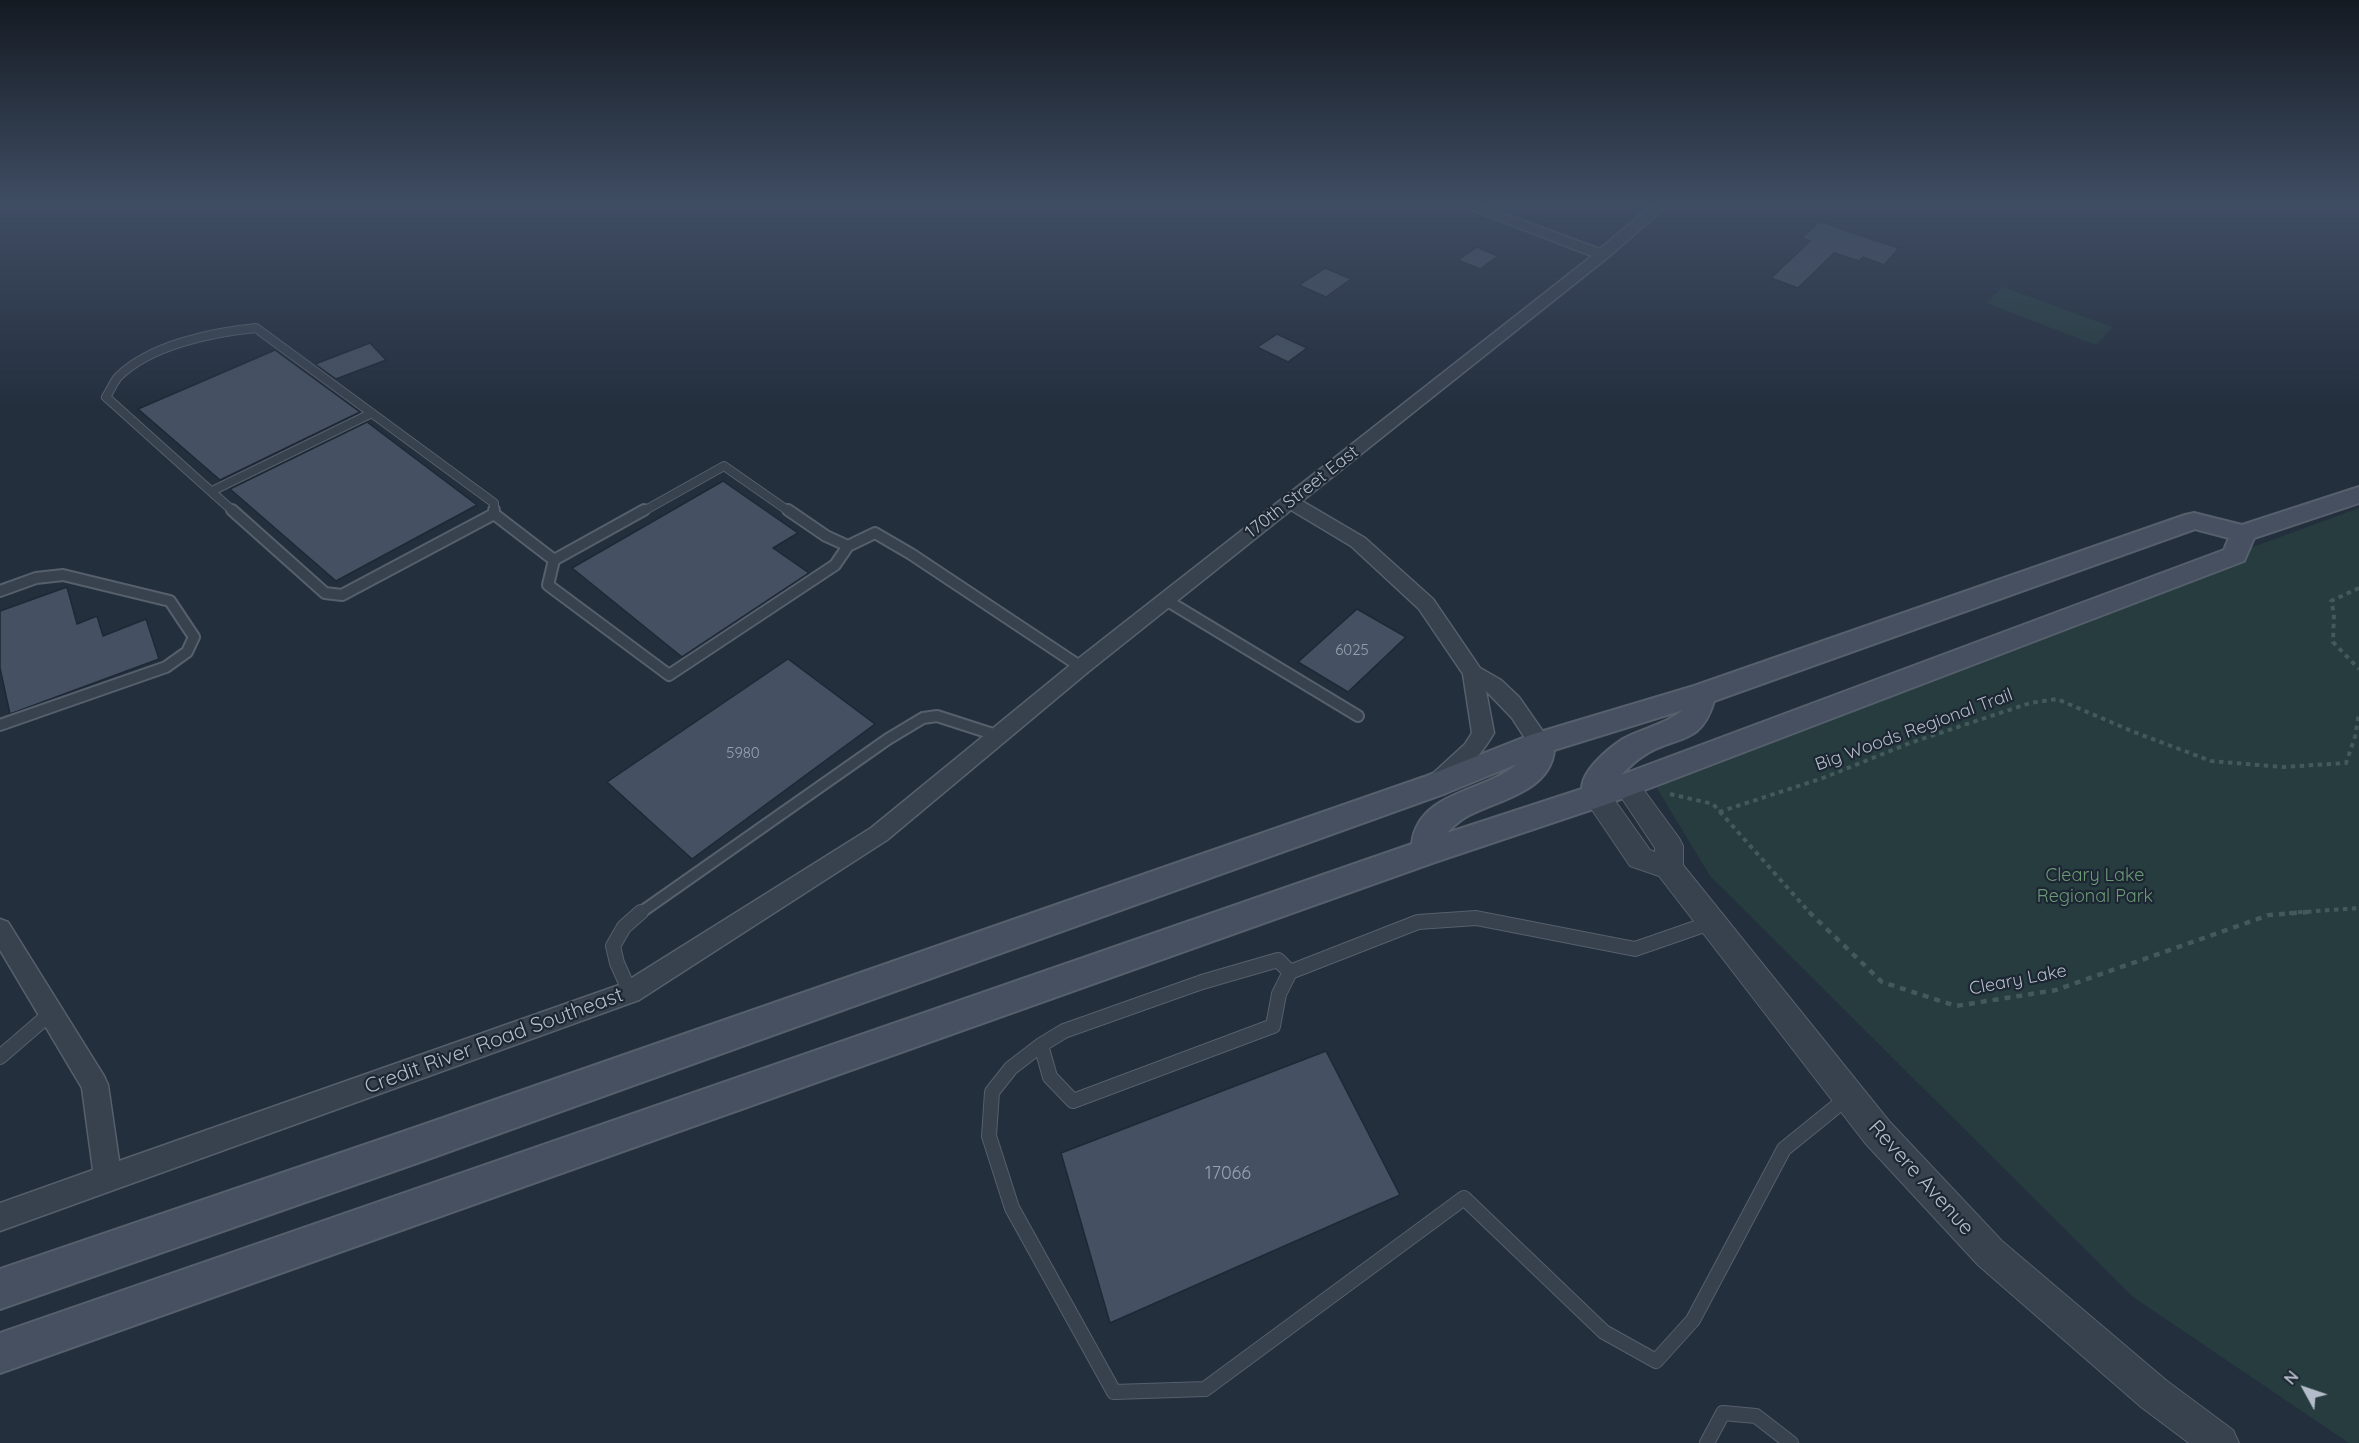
<!DOCTYPE html>
<html>
<head>
<meta charset="utf-8">
<style>
  body { margin:0 }
  #map { position:relative; width:2359px; height:1443px; overflow:hidden; background:#242f3e; font-family:Quicksand,sans-serif }
  canvas { display:block }
  .north { position:absolute; left:2275px; top:1359px; width:60px; height:60px; -webkit-text-stroke:4px #1d2633; paint-order:stroke; rotate:310deg; font-size:16px; font-weight:700; line-height:24px; text-align:center; color:#b4bcc9 }
  .north::after { content:''; display:block; margin:auto; width:21px; height:27px; background:#b4bcc9; clip-path:polygon(50% 0,100% 100%,50% 72%,0 100%) }
</style>
</head>
<body>
<div id="map">
<canvas width="2359" height="1443"></canvas>
<div class="north">N</div>
</div>
<script>
const ctx = document.querySelector('canvas').getContext('2d');
ctx.lineJoin = 'round';
function fill(path, color) { ctx.fillStyle = color; ctx.fill(path, 'evenodd'); }
function stroke(path, color, width, dash) { ctx.strokeStyle = color; ctx.lineWidth = width; ctx.lineCap = dash ? 'butt' : 'round'; ctx.setLineDash(dash || []); ctx.stroke(path); }
function label(font, color, halo, rows, align = 'center') {
  ctx.font = font + ' Quicksand,sans-serif'; ctx.lineWidth = 4.5; ctx.setLineDash([]); ctx.textBaseline = 'middle'; ctx.strokeStyle = halo; ctx.fillStyle = color; for (const [text, x, y, turn = 0] of rows) {
    ctx.save(); ctx.translate(x, y); ctx.rotate((+turn || 0) * Math.PI / 180); ctx.textAlign = isNaN(turn) ? turn : align; if (halo) ctx.strokeText(text, 0, 0); ctx.fillText(text, 0, 0); ctx.restore();
  }
}
fill(new Path2D(`
  M2003,287L2112,327L2096,345L1986,303Z
  M2359,508V1443H2349L2133,1297L1710,876L1646,770Z`), '#263c3f');
const building = new Path2D(`
  M1820,221L1855,234L1899,248L1884,265L1863,257L1859,261L1834,253L1798,288L1771,278L1810,241L1802,238Z
  M1477,247L1498,256L1480,269L1458,260Z
  M1325,268L1351,279L1326,297L1299,285Z
  M1277,334L1307,348L1288,362L1257,347Z
  M370,343L386,360L336,379L315,364Z
  M275,350L360,412L220,480L138,409Z
  M367,422L477,505L336,581L230,489Z
  M723,481L798,533L773,548L809,573L682,657L572,568Z
  M67,587L77,624L97,616L103,636L146,619L159,659L10,714L0,668V611Z
  M1357,609L1406,637L1348,692L1298,662Z
  M788,659L875,724L692,859L607,782Z
  M1326,1051L1400,1195L1110,1323L1061,1153Z`);
fill(building, '#455162');
stroke(building, '#1f2835', 1.5);
const serviceFar2 = new Path2D(`
  M212,491L372,413
  M234,512L106,397C110,391 113,383 118,377C150,345 213,332 256,328L494,503V512
  M642,512L724,466L790,512`);
const serviceFar1 = new Path2D(`
  M232,510L325,593L342,595L494,514
  M494,510V514
  M788,510L826,536L848,546L875,533L911,554L1081,667
  M494,514L554,560L644,510
  M554,560L548,585L669,675L835,565L848,546
  M0,591L36,578L63,575L170,601L194,637L187,652L166,667L0,725
  M1166,600L1358,716
  M640,913L888,739L923,718L937,716L999,736`);
const service = new Path2D(`
  M1278,960L1290,972L1279,994L1273,1026L1073,1101L1050,1077L1041,1045L1064,1031L1202,982Z
  M1290,972L1418,922L1476,918L1635,949L1710,923
  M630,992L617,963L613,946L624,927L641,912
  M1041,1045L1011,1068L992,1092L989,1136L1012,1208L1114,1392L1205,1389L1464,1198L1604,1332L1656,1361L1693,1320L1784,1149L1847,1098
  M0,1057L51,1013
  M1707,1443L1723,1413L1756,1416L1791,1443`);
const minor = new Path2D(`
  M1462,206H1483L1600,249L1651,206H1667L1607,258L1302,501L1365,538L1433,599L1480,668L1501,680L1519,697L1551,743L1548,749L1540,751L1532,749L1512,718L1486,691L1494,733C1480,757 1465,771 1445,789L1437,792L1429,789L1426,783L1429,777L1465,744L1472,733L1463,674L1419,609L1351,546L1291,510L1088,672L887,840L639,1000L0,1231V1203L93,1170L82,1088L0,950V919L8,922L104,1076L108,1085L119,1161L622,984L871,828L1074,662L1592,256Z`);
const tertiary = new Path2D(`
  M1626,775L1635,778L1679,838L1683,846V865L1889,1121L2002,1241L2167,1381L2233,1430L2239,1443H2189L2141,1407L1978,1265L1865,1143L1659,876L1630,866L1588,804L1584,796L1588,788L1597,785L1606,788L1650,850L1655,852V848L1613,785L1617,778Z`);
const secondary = new Path2D(`
  M2359,487V503L2254,538L2244,561L1608,804L1435,862L0,1373V1333L1412,844C1418,791 1484,793 1517,764L1446,793L417,1163L0,1309V1269L417,1127L1424,777L1530,735L1694,686L2185,515L2194,513L2242,525ZM2195,529L2229,538L2224,550L1621,775C1628,768 1635,761 1643,756C1675,734 1700,748 1714,701ZM1683,710C1665,725 1643,728 1623,739C1608,749 1582,770 1582,789L1447,833C1452,827 1458,822 1464,818C1495,800 1550,793 1554,750Z`);
stroke(serviceFar2, '#565f6c', 10);
stroke(serviceFar1, '#565f6c', 14);
stroke(service, '#565f6c', 16);
stroke(minor, '#565f6c', 3);
stroke(tertiary, '#565f6c', 2);
stroke(secondary, '#565f6c', 4);
stroke(new Path2D(`
  M2359,588L2331,601L2334,613L2333,642L2359,669
  M1670,794L1713,804L1810,913
  M1719,812L1823,778L1910,743L2030,703L2057,699L2134,732L2211,761L2283,767L2346,763L2355,737L2359,713
  M2289,913L2359,908`), '#44595c', 4, [4.5, 4.5]);
stroke(new Path2D(`
  M1809,912L1882,982L1956,1006L2056,990L2269,915L2308,912`), '#44595c', 4.5, [6, 6]);
stroke(serviceFar2, '#38414e', 8);
stroke(serviceFar1, '#38414e', 10);
stroke(service, '#38414e', 14);
fill(minor, '#38414e');
fill(tertiary, '#38414e');
fill(secondary, '#465061');
const sky = ctx.createLinearGradient(0, 0, 0, 408);
sky.addColorStop(0, '#141a22');
sky.addColorStop(0.5, '#3f4d63');
sky.addColorStop(1, '#3f4d6300');
ctx.fillStyle = sky;
ctx.fillRect(0, 0, 2359, 408);
label('15px', '#98a1af', null, [
  ["6025",1352,650],
  ["5980",743,753]
]);
label('18px', '#b4bcc9', '#1d2633', [
  ["170th Street East",1302,492,-38],
  ["Big Woods Regional Trail",1914,730,-20],
  ["Cleary Lake",2018,980,-11]
]);
label('18px', '#6b9a76', '#1d2633', [
  ["Cleary Lake",2095,876],
  ["Regional Park",2095,897]
]);
label('18px', '#98a1af', null, [
  ["17066",1228,1174]
]);
label('21px', '#b4bcc9', '#1d2633', [
  ["Credit River Road Southeast",494,1041,-20],
  ["Revere Avenue",1921,1178,48]
]);
</script>
</body>
</html>
